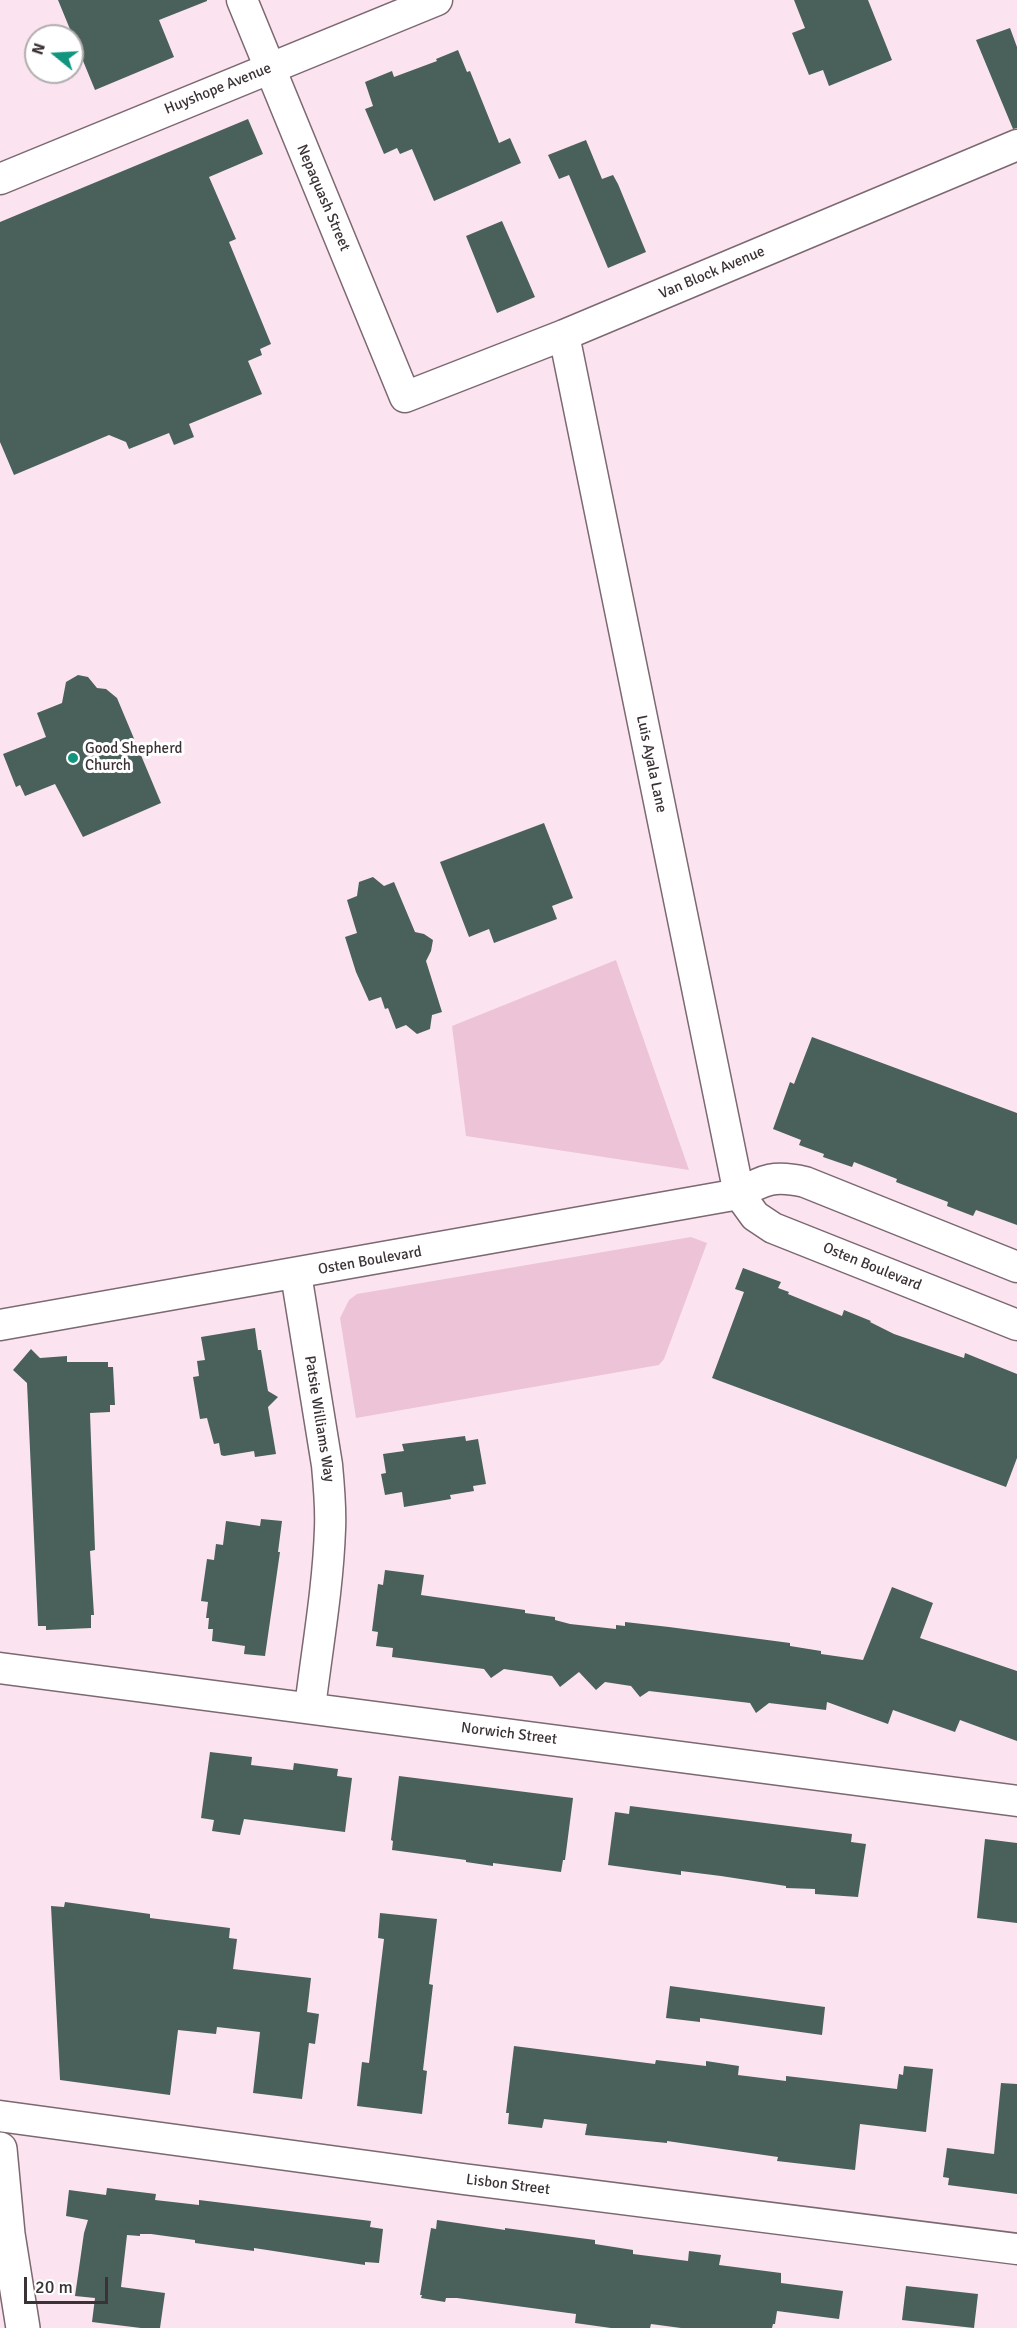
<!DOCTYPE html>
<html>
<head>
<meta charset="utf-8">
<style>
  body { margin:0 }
  #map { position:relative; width:1017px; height:2328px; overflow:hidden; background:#fbe4ef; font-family:Signika,sans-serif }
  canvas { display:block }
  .north { position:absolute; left:24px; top:24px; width:60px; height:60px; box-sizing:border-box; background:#fff; border:2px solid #b1adaf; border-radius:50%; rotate:288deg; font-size:16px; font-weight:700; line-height:24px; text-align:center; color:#3b3236 }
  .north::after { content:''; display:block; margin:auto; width:21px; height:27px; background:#12957e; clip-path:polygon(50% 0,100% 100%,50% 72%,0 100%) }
  .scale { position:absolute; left:24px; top:2277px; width:84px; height:27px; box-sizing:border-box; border:3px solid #3b3236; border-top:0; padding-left:8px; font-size:18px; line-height:21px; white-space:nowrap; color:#3b3236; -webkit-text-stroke:4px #fff; paint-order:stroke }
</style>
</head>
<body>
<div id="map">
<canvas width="1017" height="2328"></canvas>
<div class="north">N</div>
<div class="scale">20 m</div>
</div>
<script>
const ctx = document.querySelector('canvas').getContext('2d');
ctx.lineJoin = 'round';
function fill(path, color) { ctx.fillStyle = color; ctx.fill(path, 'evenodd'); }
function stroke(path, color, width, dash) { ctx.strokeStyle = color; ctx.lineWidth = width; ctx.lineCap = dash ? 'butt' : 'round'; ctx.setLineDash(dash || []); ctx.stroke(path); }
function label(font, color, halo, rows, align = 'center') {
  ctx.font = font + ' Signika,sans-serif'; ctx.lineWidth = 6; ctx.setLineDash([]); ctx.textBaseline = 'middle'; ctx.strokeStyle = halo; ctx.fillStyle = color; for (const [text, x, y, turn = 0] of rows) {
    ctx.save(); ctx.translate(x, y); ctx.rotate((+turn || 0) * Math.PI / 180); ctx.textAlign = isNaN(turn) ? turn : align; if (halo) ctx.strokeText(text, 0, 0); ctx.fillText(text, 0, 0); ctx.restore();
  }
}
fill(new Path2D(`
  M616,960L689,1170L466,1136L452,1026Z
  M691,1237L707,1243L664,1359L659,1365L356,1418L340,1318L349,1300L357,1294Z`), '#edc3d7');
fill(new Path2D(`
  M58,0H207V1L159,20L174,57L95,90Z
  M794,0H868L892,60L829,86L823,70L809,75L792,33L805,28Z
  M1010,28L1017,47V128L1013,129L976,40Z
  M458,50L467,72L470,71L499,143L510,138L521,163L434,201L412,149L400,154L397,148L384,154L365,109L373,106L365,82L392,71L394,77L437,61L436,59Z
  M248,119L263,154L209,177L236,239L229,242L271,344L260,349L262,355L248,361L262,394L189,424L194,437L174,445L169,433L129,449L126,442L109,435L14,475L0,442V222Z
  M586,140L602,179L613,175L618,184L646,252L608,268L569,175L559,179L548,155Z
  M502,221L535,297L497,313L466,236Z
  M78,675L88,677L97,688L106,689L117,698L161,803L83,837L55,784L25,796L20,785L16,787L3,754L46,737L37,713L62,703L66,682Z
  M544,823L573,898L552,906L557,919L494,943L489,929L469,937L440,862Z
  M373,877L384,886L394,882L415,932L424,934L433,940L431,951L426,961L442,1012L432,1015L430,1029L417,1034L406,1025L396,1029L388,1008L385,1009L381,997L369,1001L356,972L345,937L357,933L347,900L357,896L359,882Z
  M812,1037L1017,1113V1225L976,1210L973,1216L947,1206L948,1202L896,1182L897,1179L854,1162L852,1167L823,1157L824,1154L799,1145L801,1140L773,1129L790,1082L794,1084Z
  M743,1268L781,1282L778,1288L789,1292L788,1294L842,1316L844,1310L871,1321L870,1322L894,1334L964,1358L965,1353L1017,1374V1458L1006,1487L712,1378L744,1292L735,1289Z
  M255,1328L258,1350H261L268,1391L278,1397L268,1407L276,1454L255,1457L254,1451L224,1456L221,1455L219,1443L214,1444L207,1418L200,1419L193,1377L199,1376L197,1361L205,1360L201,1337Z
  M31,1349L40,1358L67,1356V1362H108V1367H113L115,1405H110V1412L90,1413L95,1550L90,1551L94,1615H91V1628L46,1630V1626H38L27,1383L13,1370Z
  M465,1436L466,1441L478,1439L486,1484L473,1486L474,1491L450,1495L451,1499L404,1507L402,1492L385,1495L381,1474L386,1473L383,1454L404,1451L402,1444Z
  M261,1519L282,1521L278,1552H280L265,1656L244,1654L245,1646L212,1641L213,1629H208L209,1618H206L208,1602L201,1601L207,1559L214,1560L216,1544L223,1545L226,1521L260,1526Z
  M385,1570L424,1575L421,1595L525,1610V1613L555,1617V1620L570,1624L616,1629V1625L625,1626V1622L669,1627L790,1643V1646L821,1651V1654L863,1660L892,1587L933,1603L920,1638L1017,1671V1741L960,1720L955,1732L893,1710L888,1724L827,1702L826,1710L769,1703L756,1713L750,1703L649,1691L640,1697L631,1686L605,1682L596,1690L579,1672L560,1687L552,1676L504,1669L491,1678L484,1669L392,1657L393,1648L376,1646L378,1632L372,1631L378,1584L383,1585Z
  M210,1752L252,1757L251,1765L293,1770L294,1763L338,1769L337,1776L352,1778L345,1832L244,1819L240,1835L212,1831L214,1820L201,1818Z
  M399,1776L573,1798L565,1860H563L561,1872L493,1863V1866L466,1862V1860L392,1850L393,1841L391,1840Z
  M630,1806L852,1834L851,1842L866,1844L858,1897L815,1894V1889L786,1888V1886L721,1876L681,1871V1875L608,1865L615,1812L629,1814Z
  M985,1839L1017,1843V1923L977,1918Z
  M65,1902L150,1914V1918L230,1928L229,1938L237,1939L233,1969L311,1978L307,2012L319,2014L315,2044L309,2043L302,2099L253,2093L260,2032L217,2027L216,2034L178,2030L170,2095L60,2080L51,1906L64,1907Z
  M380,1913L437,1919L429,1984L433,1985L423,2070L427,2071L422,2114L357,2106L362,2062L369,2063L384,1939L378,1938Z
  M670,1986L825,2007L822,2035L700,2018V2022L666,2018Z
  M514,2046L655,2064L656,2060L706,2066V2061L739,2066L738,2075L786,2081V2076L897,2089L899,2074L903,2075L904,2066L933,2069L926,2132L860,2124L855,2170L777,2161L778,2157L667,2141V2143L585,2135L587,2124L544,2119L542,2128L508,2124L509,2113H506Z
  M1001,2083L1017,2084V2194L948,2185L949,2178L943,2177L947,2148L994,2154Z
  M107,2188L156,2194L155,2200L199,2205V2200L371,2221L370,2227L383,2229L379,2263L365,2262V2265L254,2248V2251L195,2243V2240L151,2234H140V2236L127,2235L121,2287L165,2293L160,2328H141L92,2322L95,2298L75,2296L84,2233L88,2220L66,2216L69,2190L106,2195Z
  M437,2220L505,2230V2228L595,2240V2244L633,2250V2254L688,2261L689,2251L721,2255L719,2265L781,2273V2283L843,2291L839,2319L777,2311L775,2324H773L772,2328H681L651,2324L650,2328H611L575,2323L576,2314L457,2298H446L445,2302L421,2298L422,2295H420L431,2228L436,2229Z
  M906,2286L978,2294L974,2328L902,2320Z`), '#4a605a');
const street = new Path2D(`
  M242,0L405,397L564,335L1017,145
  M0,179L437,0
  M564,335L739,1194L755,1216L773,1228L1017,1325
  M296,1274L327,1465C329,1486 331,1508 330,1529C328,1589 317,1649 310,1708
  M0,1325L739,1194C764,1179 775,1175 805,1182L1017,1267
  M0,1668L1017,1801
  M0,2116L463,2179L1017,2249`);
const primary = new Path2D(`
  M0,2149L8,2234L23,2328`);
stroke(street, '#7c6871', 33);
stroke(primary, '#7c6871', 36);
stroke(street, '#fff', 30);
stroke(primary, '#fff', 33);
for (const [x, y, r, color] of [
  [73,758,6,"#12957e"]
]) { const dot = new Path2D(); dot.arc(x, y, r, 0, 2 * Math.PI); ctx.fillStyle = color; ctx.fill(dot); stroke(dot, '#fff', 2); }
label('15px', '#3b3236', '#fff', [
  ["Huyshope Avenue",218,89,-22],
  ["Nepaquash Street",323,198,67],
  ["Van Block Avenue",712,273,-23],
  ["Luis Ayala Lane",651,764,78],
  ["Osten Boulevard",370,1261,-10],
  ["Osten Boulevard",872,1267,22],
  ["Patsie Williams Way",319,1419,81],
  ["Norwich Street",509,1734,7],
  ["Lisbon Street",508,2185,7]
]);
label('15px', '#3b3236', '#fff', [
  ["Good Shepherd",85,749],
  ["Church",85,766]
], 'left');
</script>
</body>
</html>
